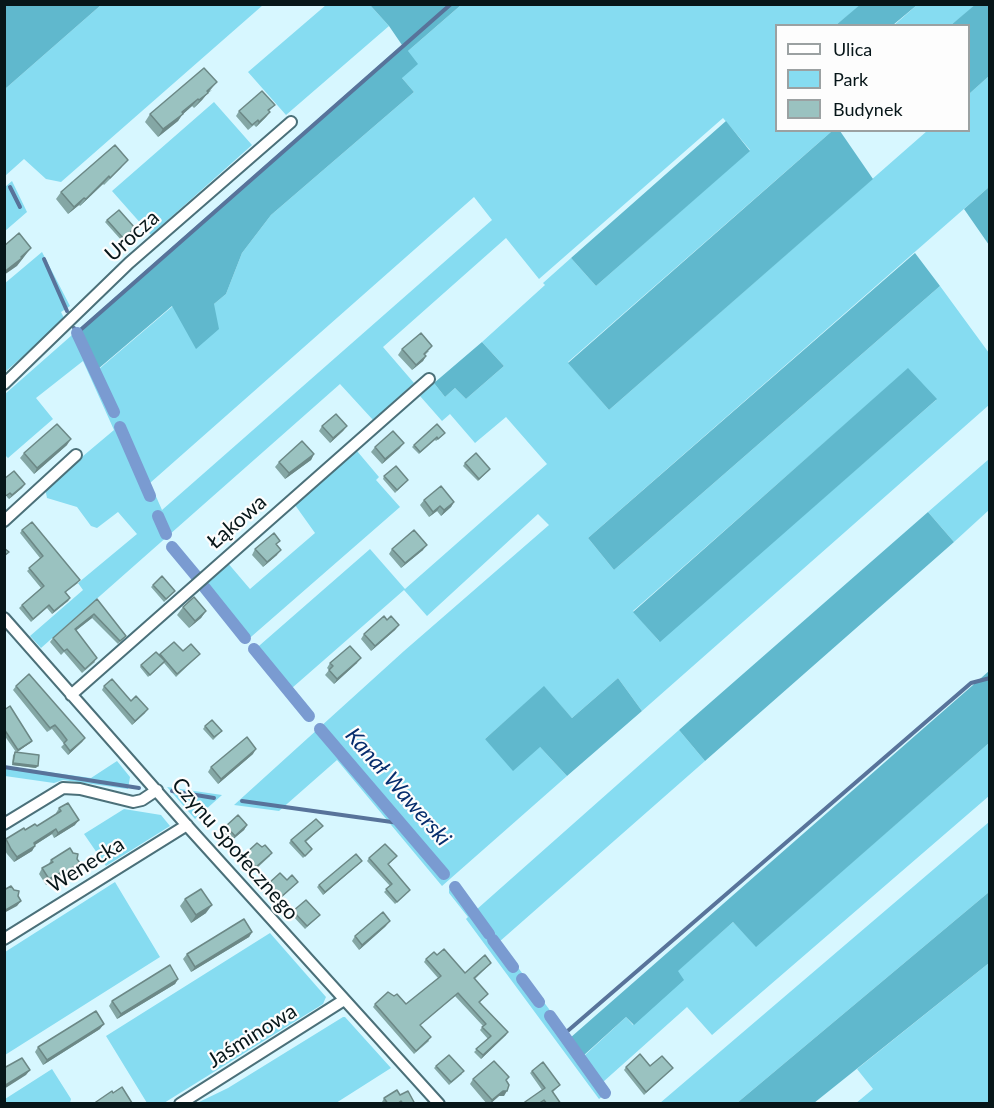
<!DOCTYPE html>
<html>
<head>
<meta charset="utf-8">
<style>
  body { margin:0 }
  #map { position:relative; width:994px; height:1108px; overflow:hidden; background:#d7f7ff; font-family:Lato,sans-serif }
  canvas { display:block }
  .frame { position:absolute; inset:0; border:6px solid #071619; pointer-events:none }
  .legend { position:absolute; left:775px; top:24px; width:195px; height:108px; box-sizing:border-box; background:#fdfdfd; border:2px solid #9ba1a2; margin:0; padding:8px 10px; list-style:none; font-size:18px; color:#071619 }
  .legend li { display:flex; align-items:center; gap:12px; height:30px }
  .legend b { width:30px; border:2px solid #9ba1a2 }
</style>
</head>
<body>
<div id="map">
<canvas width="994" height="1108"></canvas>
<div class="frame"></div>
<ul class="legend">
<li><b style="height:8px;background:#fff"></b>Ulica</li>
<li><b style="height:16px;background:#86dcf1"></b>Park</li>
<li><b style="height:16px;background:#9ac2c0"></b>Budynek</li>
</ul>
</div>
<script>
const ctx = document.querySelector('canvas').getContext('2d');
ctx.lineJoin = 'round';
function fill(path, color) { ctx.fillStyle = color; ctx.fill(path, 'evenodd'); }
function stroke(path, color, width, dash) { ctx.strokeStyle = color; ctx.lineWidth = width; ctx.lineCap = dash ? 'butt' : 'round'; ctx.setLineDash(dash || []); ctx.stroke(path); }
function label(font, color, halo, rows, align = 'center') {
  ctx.font = font + ' Lato,sans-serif'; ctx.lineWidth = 4.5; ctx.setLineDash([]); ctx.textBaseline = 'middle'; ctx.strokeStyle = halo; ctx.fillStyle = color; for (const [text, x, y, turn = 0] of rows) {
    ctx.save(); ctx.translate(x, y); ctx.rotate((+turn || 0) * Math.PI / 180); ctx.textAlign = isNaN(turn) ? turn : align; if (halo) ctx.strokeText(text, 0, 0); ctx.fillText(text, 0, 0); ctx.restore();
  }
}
fill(new Path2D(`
  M101,5H263L61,182L46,179L24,159L5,176V89Z
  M326,5H370L389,26L286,115L248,72Z
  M461,5H861L836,25L776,26V130L832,131L568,362L609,410L927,131L968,130L969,94L989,76V187L588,538L614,570L940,286L989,353V405L642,711L618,678L572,718L544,687L485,739L540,747L567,776L442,886L337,760L279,811L234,805L404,651L549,525L538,514L427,616L404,590L292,688L314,714L307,720L252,652L370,549L405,589L547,464L506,417L475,443L450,414L442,421L420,396L434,383L445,397L455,388L466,399L504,366L482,342L545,285L543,283L571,258L596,286L750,150L723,118L539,279L506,238L383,347L414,383L373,420L340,384L41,648L30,636L83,590L78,583L137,534L118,512L97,528L91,526L77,507L47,498L45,488L114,430L83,361L36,398L53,419L8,458L5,455V394L80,328L99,369L173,306L214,304L226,294L242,253L271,215L414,92L402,78L408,51ZM474,197L492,220L162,510L150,483ZM908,369L936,400L659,641L633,611Z
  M917,5H976L951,25L893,26Z
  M214,102L252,145L151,235L112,191Z
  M12,181L27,212L5,231V187Z
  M42,252L70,306L61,312L65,320L5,372L4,284Z
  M357,451L379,477L376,480L400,507L244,643L200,587L227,562L250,589L315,533L295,505Z
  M989,459V510L954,542L928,512Z
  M679,730L705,761L499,942L584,1056L626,1017L633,1025L677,971L733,922L756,946L989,743V796L712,1035L687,1007L603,1082L610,1091L599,1099L466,919L468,917L449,893V889L456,886L476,910Z
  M117,761L130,777L128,789L63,780L54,783L5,776V766L91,778Z
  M167,787L222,795L195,819Z
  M124,809L161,815L170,826L106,866L84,834Z
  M989,822V892L737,1103H660Z
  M115,882L160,957L5,1055V952Z
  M270,933L326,997L323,1004L164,1103H147L106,1036Z
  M989,963V1103L855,1104L873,1089L857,1069Z
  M343,1017H345L391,1068L336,1103H197L228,1088Z
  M52,1069L71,1099L70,1103H5V1099Z`), '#86dcf1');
fill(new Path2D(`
  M5,4H101V5L5,89Z
  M861,4H917V5L893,25H836Z
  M976,4L989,5V76L969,94L968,26L951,25Z
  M370,5H461L408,51L418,64L402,78L414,92L271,215L242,253L226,294L214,304L219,329L196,349L172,306L98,369L80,328L402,45L389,26Z
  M726,121L750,151L596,286L571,258Z
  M832,131H840L873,179L609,410L568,363Z
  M989,187V245L964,209Z
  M915,253L940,286L614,570L588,538Z
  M482,342L504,366L466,399L455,388L445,397L434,383Z
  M908,368L937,399L660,642L633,612Z
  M928,512L954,542L705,761L679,730Z
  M989,671V743L756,947L733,922L678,971L684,980L634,1025L626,1017L583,1056L570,1038Z
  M618,678L642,711L567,776L540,747L513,771L485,739L544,686L572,718Z
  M989,892V963L814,1103H737Z`), '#60b8cd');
stroke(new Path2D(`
  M10,187L20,207
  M44,259L67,311
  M74,328L77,333L451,4
  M4,767L139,788
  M172,791L214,798
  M242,801L399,823
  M563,1035L971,683L990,678`), '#58739a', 4);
stroke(new Path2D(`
  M77,333L114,412
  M120,427L150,496
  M158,516L166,534
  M172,547L197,577
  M205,588L245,638
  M254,649L309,716
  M320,729L444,874
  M455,887L489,934
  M493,940L513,967
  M522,979L539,1002
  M550,1016L605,1093`), '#7a9bd1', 12);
const street = new Path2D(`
  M4,384L129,263L291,122
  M4,521L76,455
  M4,618L191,830L439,1104
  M71,695L429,379
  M4,824L63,788L80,789L133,802L142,800L157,790
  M4,939L187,825
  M180,1104L344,1000`);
stroke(street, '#4b7079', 14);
stroke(street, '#fff', 10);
fill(new Path2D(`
  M212,90L207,94L202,100L194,108L192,106L182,115L178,121L158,137L145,122L150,114Z
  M275,105L269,111L270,112L266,117L256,127L254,125L248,130L236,116L239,111Z
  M122,167L104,185L103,184L80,206L79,205L68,214L56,199L61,192Z
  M107,220L133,231L122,241L105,222Z
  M402,349L429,351L425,355L426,356L423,361L412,370L398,355Z
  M322,426H347L343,431L330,443L319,431Z
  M443,435L436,441L435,440L419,454L412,447L414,445Z
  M67,445L34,474L20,458L24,453Z
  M375,447L400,448L382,464L371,452Z
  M314,454L311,460L285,479L275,467L279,462Z
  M465,463L490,469L478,481L463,466Z
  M384,476L408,480L395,493L383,479Z
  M4,479L25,484L22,488L9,499L7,497Z
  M424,500L454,502L451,507L441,516L437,511L429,517L420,505Z
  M22,530L78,583L66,592L70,598L68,601L52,614L47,608L31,622L19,608L22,605L41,588L27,571L40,558L20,533Z
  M277,545V555L263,567L252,555L255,549Z
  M392,549L423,550L401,568L389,554Z
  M153,585L175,591L164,602L151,587Z
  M97,599L126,636L118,644L92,618L76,630L95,662L82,673L64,652L61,655L50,642L53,638Z
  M183,607L206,611L201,618L189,628L177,615Z
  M387,620L399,625L395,630L371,651L361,639L364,634Z
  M183,651L200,654L176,677L164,663L148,677L140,667L141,665L160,654Z
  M330,663H357L334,684L325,675L329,670L327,668Z
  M16,686L85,738L82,742L68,755L61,747L64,744L52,729L47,732L13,690Z
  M104,686L131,701L145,713L132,725L102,690Z
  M4,710L30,743L16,752L36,768L12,765L13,755L16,752L4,735Z
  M205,726L220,733L213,740L203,729Z
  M253,754L218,784L208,772L211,767Z
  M59,808L75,825L54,838L52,834L35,845L32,851L14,862L7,854L4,849V841L6,839L25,830L37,826L56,814V813Z
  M247,825L244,830L231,841L222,831L226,826Z
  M323,826L306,842L310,851L303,858L289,843L291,840Z
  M262,847L270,856L255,870L243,857L245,854Z
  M397,856L388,865L410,890L395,904L384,892L390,886L367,861L369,858Z
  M77,859L80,863L76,869L58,880L56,878L46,885L39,874L42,868L48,865L51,860Z
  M362,861L323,895L317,887L319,885Z
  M287,880L296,884L279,900L267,886L269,883Z
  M185,899L206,913L191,923L180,906Z
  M293,911L318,917L305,929L291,914Z
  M386,926L359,950L352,941L355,936Z
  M252,932L249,937L191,972L183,959L187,954Z
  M437,955L465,973L491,963L475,979L488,994L480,1002L506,1035L481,1059L474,1052L488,1039L480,1030L483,1026L455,996L420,1025L429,1041L414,1054L373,1007L375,1004H406L438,978L424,962L426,959Z
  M178,979L175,984L117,1019L109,1006L112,1001Z
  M100,1029L43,1065L35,1052L38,1047Z
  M436,1066L462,1074L449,1085L434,1068Z
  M650,1066L673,1068L644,1095L624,1070L626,1067Z
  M532,1071L560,1085L553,1092L561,1104H544L543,1102L540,1104H522L542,1090L530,1073Z
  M473,1079L506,1081L504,1096H499L490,1104H487L470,1084Z
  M384,1098L415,1104H381Z`), '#84a7a5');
fill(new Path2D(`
  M217,82L202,100L194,108L207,91Z
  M198,99L192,106L182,115L178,121L158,137L163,129Z
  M270,112L266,117L256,127L259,122Z
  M109,176L103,184L80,206L86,199Z
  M84,198L79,205L68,214L74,207Z
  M31,248L17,266L4,275V272Z
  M426,356L423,361L412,370L416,365Z
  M347,426L343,431L330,443L333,438Z
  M71,439L67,445L34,474L37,468Z
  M404,443L400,448L382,464L385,459Z
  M314,454L311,460L285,479L289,473Z
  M25,484L22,488L9,499L12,495Z
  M454,502L451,507L441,516L444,510Z
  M440,506L437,511L429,517L433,512Z
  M427,545L423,550L401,568L405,563Z
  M281,550L277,555L263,567L267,562Z
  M70,598L68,601L52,614L54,611Z
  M206,611L201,618L189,628L195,621Z
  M94,614L92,618L73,633L75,629Z
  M399,625L395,630L371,651L375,646Z
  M361,658L357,663L334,684L337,679Z
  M148,709L145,713L132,725L135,721Z
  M85,738L82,742L68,755L70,751Z
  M32,741L30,743L16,753L18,750Z
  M256,749L253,754L218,784L221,779Z
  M13,763L38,766L36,768L12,765Z
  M79,820L75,825L54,838L58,833Z
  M247,825L244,830L231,841L235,836Z
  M56,829L52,834L30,848L34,843Z
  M35,846L32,851L14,862L17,857Z
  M362,861L360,863L323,895L325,892Z
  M80,863L76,869L58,880L61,875Z
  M60,873L56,878L46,885L49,879Z
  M21,901L17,906L4,913V911Z
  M212,905L206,913L191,923L196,915Z
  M390,921L386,926L359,950L362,945Z
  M252,932L249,937L191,972L195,967Z
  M178,979L175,984L117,1019L121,1014Z
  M104,1024L100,1029L43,1065L47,1060Z
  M508,1032L506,1035L481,1059L483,1055Z
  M30,1070L26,1075L4,1089V1086Z
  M503,1091H507L504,1096H499L490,1104L492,1100Z`), '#6c8886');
const building = new Path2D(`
  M204,68L217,82L207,91L208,93L199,100L198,99L182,112L183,114L163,129L150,114Z
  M262,91L275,105L268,110L270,112L259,122L258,120L252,125L239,111Z
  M115,145L128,160L110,178L109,176L86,199L84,198L74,207L61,192Z
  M119,210L135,228L123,238L107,220Z
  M19,233L31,248L21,257L22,258L4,272V246Z
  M421,333L432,346L424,354L426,356L416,365L402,349Z
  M336,414L347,426L333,438L322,426Z
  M57,424L71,439L37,468L24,453Z
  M437,424L445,433L438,439L437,437L420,452L414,445Z
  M393,431L404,443L385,459L375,447Z
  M302,441L314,454L289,473L279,462Z
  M476,453L490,469L479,479L465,463Z
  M396,466L408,480L397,490L384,476Z
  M14,471L25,484L12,495L10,493L4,497V479Z
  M441,486L454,502L444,510L440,506L433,512L424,500Z
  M32,522L80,580L65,592L70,598L54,611L49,605L33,619L22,605L44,586L29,568L43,556L22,530Z
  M414,530L427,545L405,563L392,549Z
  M274,533L280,541L276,544L281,550L267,562L255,549Z
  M4,548L9,552L4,556Z
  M162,576L175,591L166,599L153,585Z
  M194,597L206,611L195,621L183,607Z
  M97,599L126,636L120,641L94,614L75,629L97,658L85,669L67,649L64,651L53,638Z
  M384,616L387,620L391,616L399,625L375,646L364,634Z
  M174,642L183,651L191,644L200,654L177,674L160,654Z
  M350,646L361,658L337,679L329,670L333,666L330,663Z
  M156,652L165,661L150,675L141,665Z
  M29,674L85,738L70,751L64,743L67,740L61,732L55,725L50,728L16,686Z
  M112,679L131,701L136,696L148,709L135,721L104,686Z
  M10,706L32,741L18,750L4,729V710Z
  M212,720L222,731L214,737L205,726Z
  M247,737L256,749L221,779L211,767Z
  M15,752L39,755L38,766L13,763Z
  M68,803L79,820L58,833L56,829L34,843L35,846L17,857L11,849L6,839L24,828L25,830L35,824L37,826L61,811L59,808Z
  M238,815L247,825L235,836L226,826Z
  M316,819L323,826L305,841L312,849L305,856L291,840Z
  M257,843L262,847L265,845L272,853L256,867L245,854Z
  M385,844L397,856L388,864L410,890L397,902L386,889L392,884L369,858Z
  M70,848L73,853L78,854L77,859L80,863L61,875L60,873L49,879L42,868L53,862L51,860Z
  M356,854L362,861L325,892L319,885Z
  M280,873L287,880L292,875L298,882L281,897L269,883Z
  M11,886L14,890L19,891L18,896L21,901L4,911V890Z
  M201,889L212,905L196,915L185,899Z
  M306,900L320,915L307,926L293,911Z
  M383,912L390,921L362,945L355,936Z
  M244,919L252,932L195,967L187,954Z
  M444,949L465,973L485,955L491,963L474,978L488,994L479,1002L508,1032L483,1055L476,1049L491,1036L482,1027L486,1024L458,993L420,1025L431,1037L416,1051L375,1004L388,992L394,996L397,994L406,1004L441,976L426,959L434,952L437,955Z
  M170,965L178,979L121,1014L112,1001Z
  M96,1011L104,1024L47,1060L38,1047Z
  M640,1054L650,1066L662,1056L673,1068L646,1092L626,1067Z
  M449,1055L464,1071L451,1082L436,1066Z
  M22,1058L30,1070L4,1086V1068Z
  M494,1061L509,1077L506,1080L509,1085L507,1091H503L492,1100L473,1079Z
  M543,1062L560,1085L552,1091L561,1104H547L544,1100L538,1104H522L545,1088L532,1071Z
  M122,1087L132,1103L93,1104L112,1091L113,1093Z
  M397,1090L400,1095L408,1091L415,1104H403L401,1101L397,1104H388L384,1098Z`);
fill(building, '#9ac2c0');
stroke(building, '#6c8886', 1.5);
label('21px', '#071619', '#fdfdfd', [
  ["Urocza",132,236,-42],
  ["Łąkowa",237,522,-41],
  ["Czynu Społecznego",235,849,49],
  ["Wenecka",86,865,-32],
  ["Jaśminowa",252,1036,-32]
]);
label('italic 22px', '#062d6d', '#fdfdfd', [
  ["Kanał Wawerski",398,787,49]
]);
</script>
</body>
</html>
